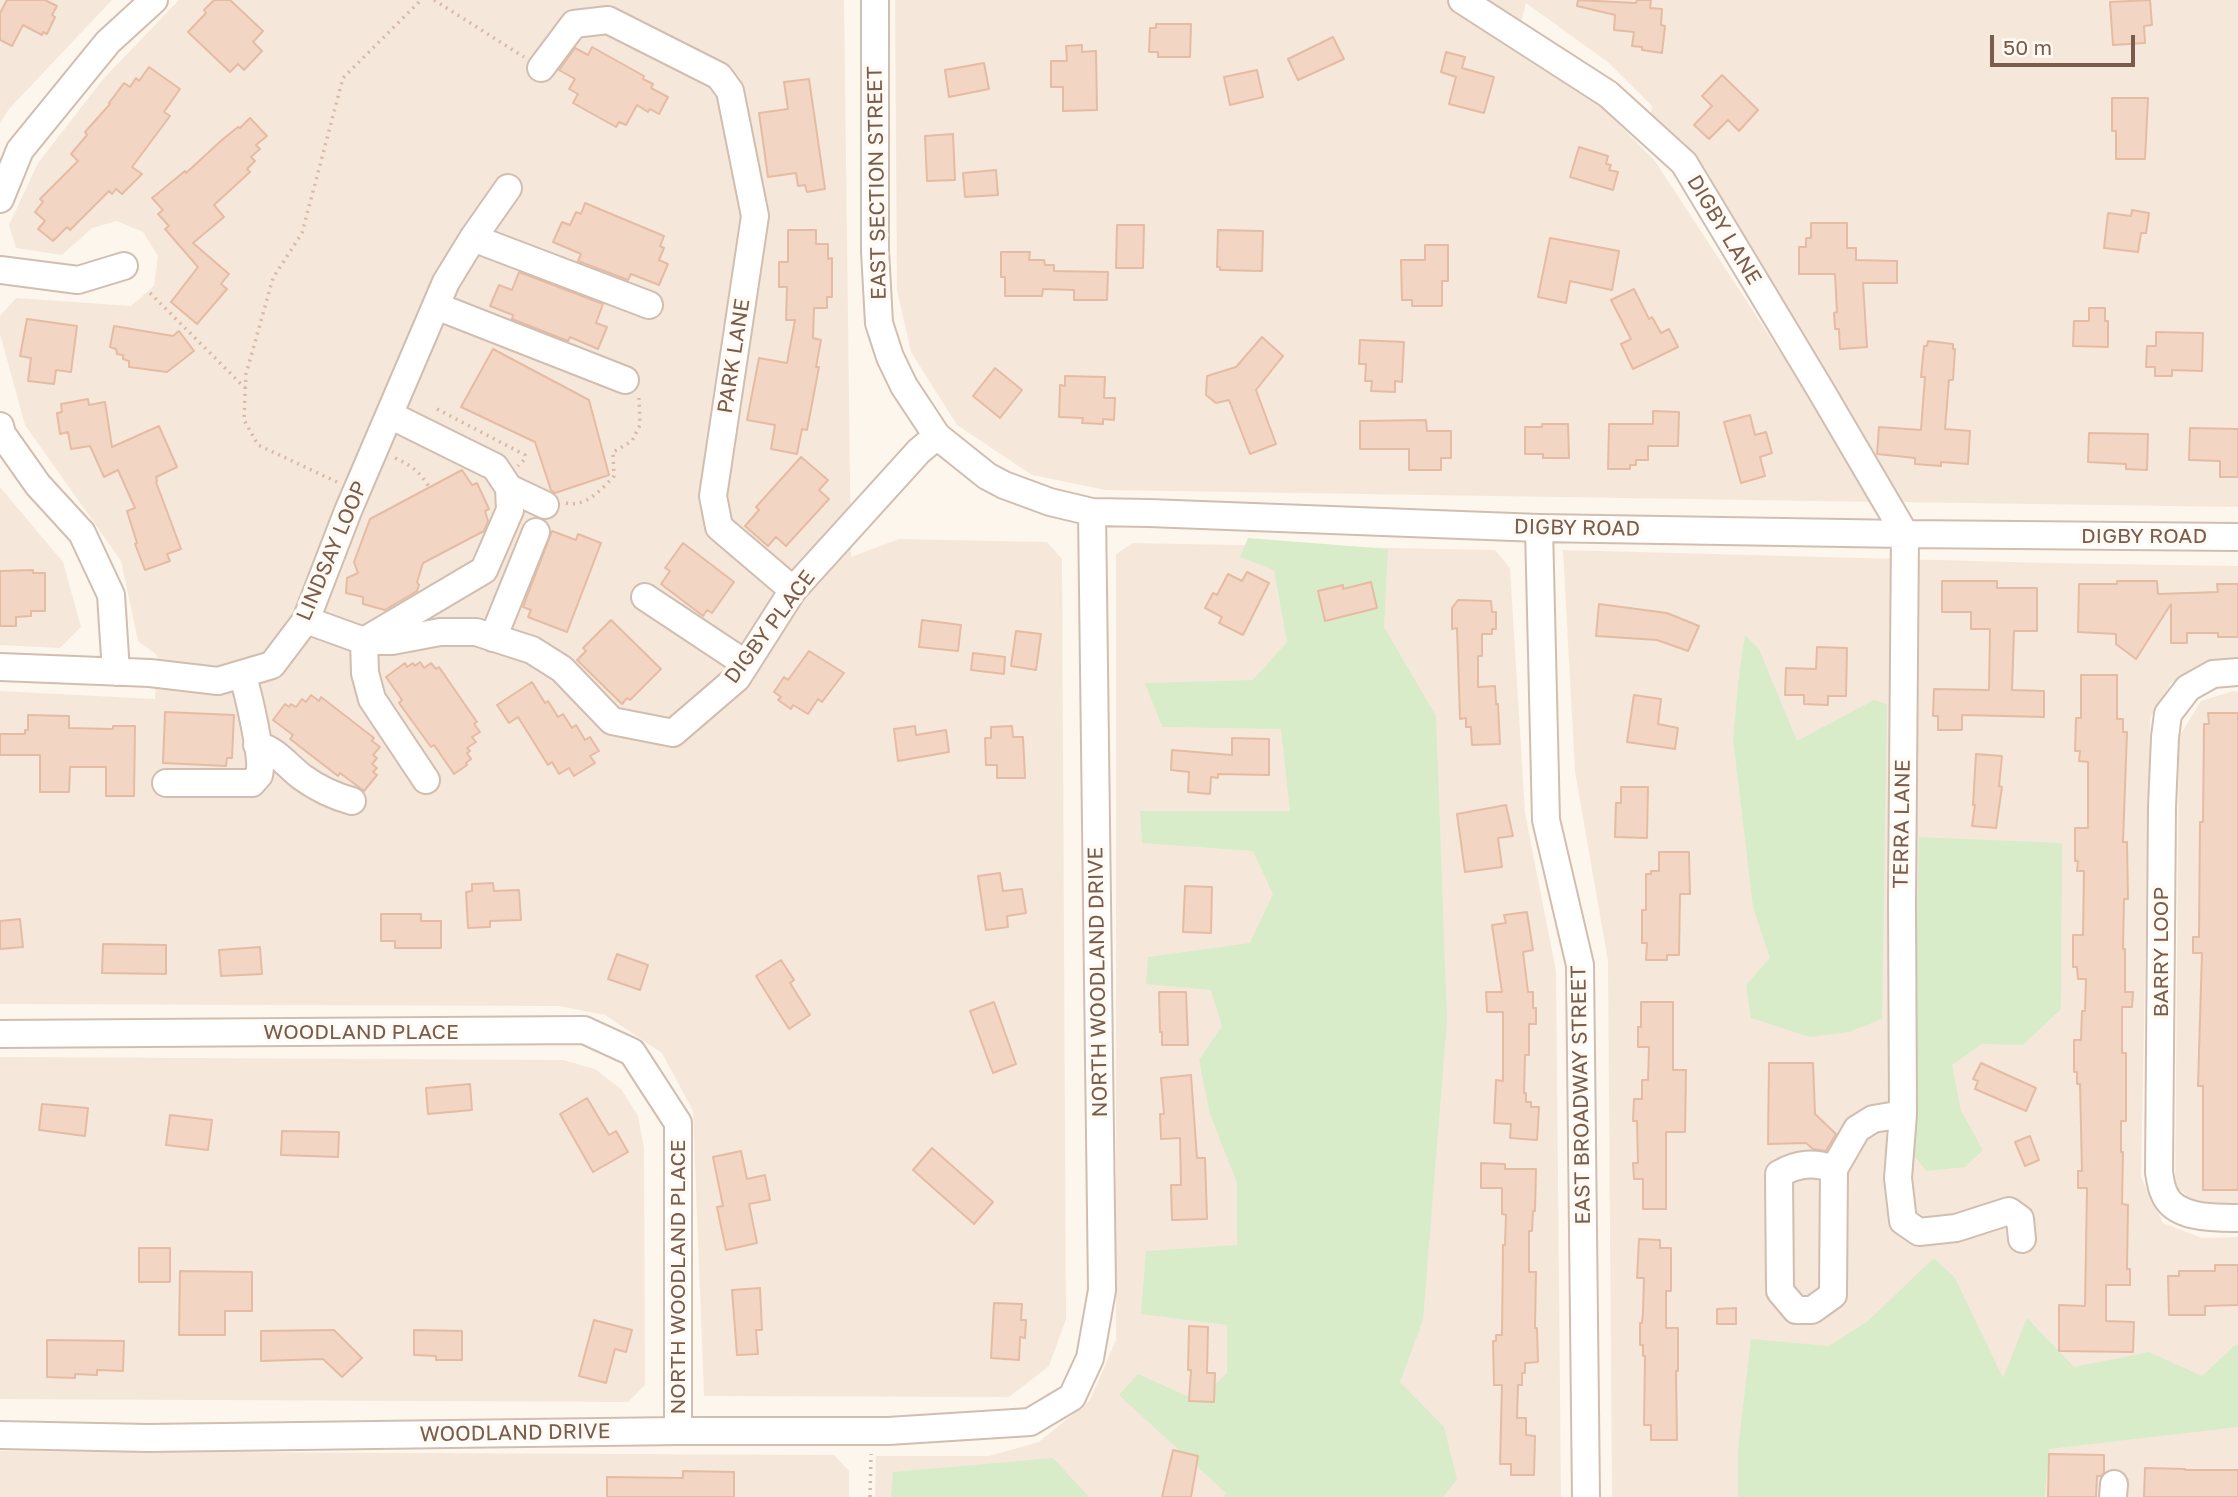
<!DOCTYPE html>
<html>
<head>
<meta charset="utf-8">
<style>
  body { margin:0 }
  #map { position:relative; width:2238px; height:1497px; overflow:hidden; background:#fdf6ec; font-family:"Golos Text",sans-serif }
  canvas { display:block }
  .scale { position:absolute; left:1990px; top:35px; width:145px; height:32px; box-sizing:border-box; border:4px solid #7a5c4d; border-top:0; padding-left:9px; font-size:21px; line-height:24px; white-space:nowrap; color:#7a5c4d; -webkit-text-stroke:5px #fffaf3; paint-order:stroke }
</style>
</head>
<body>
<div id="map">
<canvas width="2238" height="1497"></canvas>
<div class="scale">50 m</div>
</div>
<script>
const ctx = document.querySelector('canvas').getContext('2d');
ctx.lineJoin = 'round';
function fill(path, color) { ctx.fillStyle = color; ctx.fill(path, 'evenodd'); }
function stroke(path, color, width, dash) { ctx.strokeStyle = color; ctx.lineWidth = width; ctx.lineCap = dash ? 'butt' : 'round'; ctx.setLineDash(dash || []); ctx.stroke(path); }
function label(font, color, halo, rows, align = 'center') {
  ctx.font = font + ' "Golos Text",sans-serif'; ctx.lineWidth = 7; ctx.setLineDash([]); ctx.textBaseline = 'middle'; ctx.strokeStyle = halo; ctx.fillStyle = color; for (const [text, x, y, turn = 0] of rows) {
    ctx.save(); ctx.translate(x, y); ctx.rotate((+turn || 0) * Math.PI / 180); ctx.textAlign = isNaN(turn) ? turn : align; if (halo) ctx.strokeText(text, 0, 0); ctx.fillText(text, 0, 0); ctx.restore();
  }
}
fill(new Path2D(`
  M0,0H112L9,109L0,123Z
  M179,0H844L851,557L899,539L1047,542L1062,559L1066,1319L1049,1366L1009,1397L704,1396L693,1111L662,1053L605,1015L559,1006L0,1004V691L155,699L157,655L138,641L121,561L25,425L0,334V316L16,298L131,306L154,286L158,256L143,232L117,221L92,228L62,255L16,248L9,225L38,163L104,78Z
  M895,0H1453L1576,80L1655,161L1878,502L1106,490L1032,475L957,425L911,352L897,290Z
  M1486,0H2238V507L1899,502L1648,128L1652,106L1609,63L1526,3L1521,22Z
  M0,487L63,562L81,627L60,648L0,645Z
  M1133,543L1495,550L1510,568L1525,813L1556,971L1561,1497H875L876,1456H989L1039,1442L1090,1400L1116,1340V554Z
  M1563,550L2049,563L2238,566V660L2206,663L2171,683L2150,718L2141,1177L2163,1223L2202,1238L2238,1237V1497H1612L1608,961L1575,772Z
  M2233,691L2238,692V1205H2198L2175,1186L2179,737L2201,701Z
  M0,1057L563,1060L595,1069L621,1089L638,1116L644,1148L645,1385L628,1402L0,1399Z
  M0,1451L834,1455L849,1471V1497H0Z`), '#f5e8da');
fill(new Path2D(`
  M1248,538L1388,549L1384,627L1436,716L1447,1020L1423,1320L1400,1382L1444,1427L1457,1479L1443,1497H1223L1226,1493L1119,1395L1138,1374L1198,1401L1227,1373V1325L1141,1314L1146,1251L1237,1245V1183L1210,1114L1199,1060L1222,1026L1211,990L1146,984L1148,957L1250,943L1273,894L1253,851L1142,843L1140,811H1290L1281,729L1162,727L1145,683L1253,680L1287,642L1274,570L1240,557Z
  M1745,635L1759,649L1797,741L1874,700L1887,704L1882,1019L1849,1032L1810,1037L1751,1018L1746,985L1770,958L1753,907L1733,738L1739,675Z
  M1919,837L2062,843L2061,1009L2023,1045L1982,1044L1952,1065L1961,1111L1983,1150L1965,1167L1927,1171L1912,1154Z
  M1934,1258L1955,1278L2003,1378L2027,1318L2074,1367L2149,1352L2202,1376L2235,1345H2238V1427L2049,1449L2045,1497H1738V1449L1751,1339L1829,1346L1868,1321Z
  M1053,1458L1089,1497H891L893,1472Z`), '#d8ecc9');
const building = new Path2D(`
  M7,0H45L57,6L52,15L55,17L47,34L43,32L42,35L23,25L12,46L0,40V13Z
  M214,0H230L263,31L253,42L262,51L244,70L238,64L230,72L188,32L206,13L204,10Z
  M1578,0L1636,3L1637,0H1651L1650,8L1662,9L1661,25L1665,26L1662,53L1642,50V47L1632,46L1634,32L1614,30L1615,15L1577,6Z
  M2150,0L2152,25L2144,26L2145,43L2113,45L2110,2Z
  M1156,24H1191L1190,57H1158V52H1149L1150,28H1156Z
  M1333,37L1344,59L1298,80L1288,59Z
  M1082,45V52L1096,51L1097,110L1063,111V87H1051V61H1067L1066,46Z
  M592,47L644,76L643,79L653,84L651,88L668,97L659,114L650,109L648,112L637,105L626,125L619,122L616,127L573,103L578,94L569,89L575,79L559,70L575,48L588,55Z
  M1446,52L1465,57L1462,68L1494,77L1484,113L1449,104L1456,77L1441,72Z
  M984,63L989,89L949,97L945,70Z
  M149,67L180,89L164,112L170,116L132,167L142,174L122,194L116,189L112,194L109,191L70,230L67,227L53,241L38,229L45,221L35,212L43,202L40,199L78,161L71,154L87,135L85,132L110,104L109,103L124,83L130,87L136,78L139,81Z
  M1257,70L1263,97L1230,105L1224,77Z
  M1722,75L1758,110L1739,131L1728,120L1709,139L1694,125L1712,106L1702,96Z
  M809,79L825,189L807,192L805,185L798,186L796,173L768,177L759,113L788,109L784,82Z
  M2112,98H2148L2145,159H2116V131H2112Z
  M250,118L267,136L256,145L260,149L251,157L255,161L247,169L250,172L214,205L224,217L193,243L229,274L221,284L227,289L197,324L171,302L198,267L165,229L169,226L158,214L163,210L152,198L185,171L186,173L223,139L238,127L240,128Z
  M953,134L955,180L927,181L925,136Z
  M1579,147L1608,156L1606,164L1611,165L1609,170L1618,172L1613,190L1570,177Z
  M996,170L998,195L965,197L963,173Z
  M585,203L664,236L660,246L664,248L659,260L668,264L659,285L631,274L628,280L578,261L581,254L553,242L562,222L570,225L576,212L581,214Z
  M2132,210L2149,213L2146,233H2141L2138,252L2104,248L2108,213L2131,216Z
  M1811,223H1847V248H1856V260L1897,261V283H1863L1867,347L1840,349L1839,329H1835L1834,313L1837,312L1835,274H1799V247H1806V238H1811Z
  M1117,225H1144L1143,268H1116Z
  M788,230H816V244H828V259L832,258V297H827V308H814L813,338L821,340L816,367H819L807,430L802,429L797,454L771,449L775,425L747,420L759,358L787,363L795,320H786L787,287H779V262H788Z
  M1218,230L1263,231L1262,271L1220,270V267H1217Z
  M1550,238L1619,251L1612,290L1570,281L1566,303L1538,297Z
  M1425,245H1448V281H1442V306H1412V300H1402L1401,260H1425Z
  M1001,252H1030L1029,260H1044L1045,265H1054V271L1108,272L1107,300H1074V290L1043,289L1042,296H1005V277H1001Z
  M519,272L603,304L596,323L607,327L598,349L570,337L568,341L512,319L513,315L490,306L499,285L512,290Z
  M1634,289L1649,319L1652,317L1661,333L1669,329L1678,347L1633,369L1621,344L1631,339L1611,300Z
  M2089,308H2105V321H2108V347L2073,346L2074,321H2089Z
  M27,319L77,326L71,372L56,370L54,384L28,381L31,358L20,356Z
  M114,326L173,336L179,331L194,351L167,372L129,367V361L123,359V355L117,354L116,349L110,347Z
  M2156,332L2203,333L2202,371L2172,370V376H2155V367H2146L2147,346H2156Z
  M1262,337L1283,356L1256,390L1276,444L1250,454L1229,400L1216,403L1206,395L1207,376L1236,367Z
  M1360,340L1404,342L1402,382L1395,381V392L1371,391L1372,381H1365L1366,364H1359Z
  M1928,341L1953,344V349H1955L1953,380H1949L1945,429L1970,431L1968,464L1941,462V466L1915,464V458L1877,454L1879,427L1921,430L1925,377H1921L1924,346H1927Z
  M493,349L589,400L609,475L555,493L551,490L535,442L461,407Z
  M995,368L1022,390L1000,418L973,396Z
  M1065,376L1105,377L1104,398H1115L1114,420L1103,419V424L1082,423L1083,418L1059,417L1060,385L1065,386Z
  M88,399L89,405L105,402L112,447L159,426L177,467L156,477L157,481L156,482L181,549L167,554L170,561L145,570L135,544L137,543L127,511L135,508L118,470L104,477L90,446L71,449L68,432L60,434L57,413L62,412L61,404Z
  M1653,411L1679,412L1678,446H1648V460H1636V465H1630V469H1608L1609,424H1653Z
  M1750,415L1755,435L1766,432L1772,453L1760,457L1765,476L1741,483L1724,422Z
  M1426,420L1427,431H1451V458H1441V470H1409V449H1360V421Z
  M1542,424H1568L1569,458H1543V454H1525V427H1542Z
  M2190,428L2238,429V477H2220V461L2189,460Z
  M2089,433L2148,434L2147,470L2126,469V464L2088,462Z
  M801,457L828,480L819,490L829,499L786,546L776,537L768,546L745,526L759,510L756,507Z
  M462,470L472,485L477,483L489,509L485,511L488,521L484,531L423,563L417,582L419,585L417,591L385,610L363,604V597L346,593L347,578L358,573L354,562L370,519Z
  M552,531L576,540L578,534L601,543L567,632L528,617L531,610L523,607Z
  M683,543L734,582L712,613L707,610L703,616L661,584L670,571L665,568Z
  M33,570V573H45V611H31V616L16,617V626H0V571Z
  M1247,572L1269,583L1243,635L1219,623L1222,617L1205,608L1213,593L1217,595L1228,574L1242,581Z
  M1942,581H1997V588H2037V631H2014L2012,690L2044,691V717L1962,715V730H1938V716H1933L1934,689L1989,690L1990,629H1971V612H1942Z
  M2117,581H2157L2158,594L2218,592L2217,584H2238V637H2218V633H2187V643H2171V604L2136,659L2116,644V634L2078,632L2079,584H2117Z
  M1371,582L1377,608L1325,621L1318,591L1343,585V589Z
  M1458,600L1491,601L1492,612H1496V629H1492V634H1482V656H1478V687L1495,686L1496,704H1498L1500,744L1472,745L1471,727H1466V718L1460,719L1457,628L1452,629V608Z
  M1599,604L1667,613L1699,626L1688,651L1657,640L1596,636Z
  M611,620L661,669L630,700L627,698L622,704L577,660L586,651L583,648Z
  M922,620L961,625L958,651L919,647Z
  M1016,631L1041,634L1036,670L1011,666Z
  M1817,647L1847,648L1846,696H1828V705L1804,704V695H1785L1786,668L1816,669Z
  M809,651L844,673L822,702L818,699L808,714L793,705L791,709L778,700L781,697L774,692L784,677L788,680Z
  M973,653L1005,657L1004,674L971,670Z
  M420,662L424,668L431,663L436,669L439,667L477,722L474,724L480,732L472,737L476,742L467,748L470,751L467,753L471,759L466,763L467,765L454,774L434,745L431,747L399,703L402,700L386,677L405,663L407,667L413,663L415,666Z
  M2081,675H2117V719H2123V732H2127L2123,842H2127L2128,899H2124L2123,949H2125V992H2133L2132,1007H2122V1053H2126V1121H2121V1152H2123L2122,1204L2128,1205L2127,1269H2130V1285H2106V1321L2134,1322L2133,1352L2059,1351V1305L2085,1306L2087,1188H2078V1171H2082L2080,1084H2077V1072H2074V1040H2081L2082,1011H2085L2086,979H2078L2077,967H2073V935H2083L2084,871H2077L2078,861H2075V828H2088V762L2079,761L2080,751H2075L2076,718H2081Z
  M532,682L545,703L548,701L558,717L563,714L572,728L576,725L585,740L590,737L599,751L590,756L595,763L574,776L569,768L559,774L552,762L548,765L518,717L509,723L497,705Z
  M311,695L319,701L321,697L374,738L372,741L380,747L373,755L377,758L372,764L377,768L373,772L377,775L364,791L340,773L338,776L290,739L293,735L273,720L285,704L289,707L291,704L296,707L302,699L306,702Z
  M1634,695L1661,699L1658,724L1678,728L1675,749L1627,742Z
  M165,712L234,715L232,758H227L226,766L163,763Z
  M2208,713H2238V1190H2203V1086H2198L2202,953H2193V937H2199L2200,822H2203L2204,724H2209Z
  M28,715L69,716V728L113,729V726H135L134,796H106V767H70L69,792H40V755H0V734H25V730H28Z
  M915,726L916,735L946,730L949,752L898,761L894,729Z
  M1012,726L1013,737H1023L1025,778H997V765H986L985,738H991V727Z
  M1232,738L1269,739V775L1218,774V778L1211,777L1210,794L1188,792L1189,772L1171,770L1172,750L1232,755Z
  M1976,754L2002,756L1999,786L2002,787L1996,828L1972,826L1975,805H1973Z
  M1621,787H1648L1647,838L1615,837L1616,803H1621Z
  M1506,805L1513,836L1498,838L1502,867L1465,872L1457,814Z
  M1659,852H1689L1690,894H1680L1679,955H1667V960H1646L1647,943H1642V910H1646V874H1651V871H1659Z
  M1000,873L1003,891L1022,889L1026,913L1007,916L1008,927L986,930L978,876Z
  M493,883L494,891L519,890L521,920L490,921V927L468,928L466,892L472,891V884Z
  M1185,886L1212,887L1211,933L1183,932Z
  M1527,912L1533,950L1523,952L1528,992H1533V1008H1536V1024H1529V1055H1525L1524,1093H1526V1102H1531V1107H1539L1537,1140L1510,1138L1511,1124L1494,1123L1496,1080L1503,1081V1012H1487L1486,992H1502L1492,925L1506,923L1504,915Z
  M381,914H421V921H441V948H395V941H381Z
  M20,919L23,947L0,949V921Z
  M103,944L166,945V974L102,973Z
  M260,947L262,974L221,976L219,950Z
  M617,954L648,965L640,990L608,979Z
  M781,960L794,980L790,983L810,1015L789,1029L756,976Z
  M1159,992H1186L1188,1045H1162V1032H1160Z
  M994,1002L1016,1064L993,1073L970,1011Z
  M1641,1002H1673V1070H1686L1685,1132H1666V1209H1643V1179H1634L1633,1163H1638L1637,1121H1633L1634,1099H1642V1080H1648L1649,1047H1638V1027H1641Z
  M1769,1063H1813L1815,1114L1836,1134L1826,1151L1813,1149L1806,1143L1768,1144Z
  M1981,1063L2036,1088L2026,1111L1975,1089L1978,1081L1973,1079Z
  M1191,1075L1197,1158H1205L1207,1219L1172,1220L1171,1185H1181L1180,1138L1161,1139L1160,1114H1164L1161,1078Z
  M470,1084L472,1110L428,1114L426,1088Z
  M587,1098L609,1135L616,1131L628,1152L593,1172L560,1114Z
  M42,1104L88,1108L85,1136L39,1130Z
  M170,1115L212,1120L208,1150L166,1145Z
  M282,1131L339,1132L338,1157L281,1155Z
  M2030,1136L2039,1160L2025,1166L2015,1142Z
  M932,1148L993,1202L974,1224L913,1170Z
  M741,1151L747,1179L765,1175L770,1200L749,1204L757,1243L726,1250L717,1207L723,1206L713,1157Z
  M1481,1163L1505,1164V1169H1536L1535,1211H1533L1532,1231H1529V1272H1536L1535,1328H1537L1538,1362L1525,1363V1373H1522V1385H1518L1517,1418H1526V1435L1535,1436L1534,1475H1511V1464H1500L1502,1385H1494L1493,1341H1496V1335H1502L1503,1245H1505L1506,1215L1502,1214V1188H1481Z
  M1639,1239L1660,1240V1248H1671V1291H1666V1328H1678V1371H1676L1677,1440H1651V1425H1644L1645,1356H1643V1345H1640V1323H1642L1643,1312L1644,1278H1637Z
  M139,1248H170V1282H139Z
  M2215,1265H2238V1305L2205,1306V1315H2169L2168,1276H2179V1271H2215Z
  M180,1271L252,1272V1311H225V1335H179Z
  M760,1288L762,1330H756L758,1354L737,1355L732,1290Z
  M994,1303L1022,1304L1021,1320H1026L1025,1338L1020,1337L1019,1360L991,1358Z
  M1736,1308V1324H1717V1309Z
  M594,1320L632,1330L626,1352L615,1349L606,1383L579,1376Z
  M1189,1326L1208,1327L1207,1373H1215L1214,1402L1189,1401L1191,1370H1188Z
  M334,1330L362,1358L342,1377L323,1359L261,1361V1331Z
  M414,1330L462,1331V1360H436V1356L414,1355Z
  M47,1340L124,1341L123,1371L97,1370V1375L75,1374V1378L47,1377Z
  M1173,1450L1198,1456L1191,1497H1162Z
  M2049,1454L2104,1455V1473L2101,1476H2097L2096,1497H2048Z
  M2145,1468L2185,1469V1470H2238V1497H2144Z
  M683,1471L734,1472V1497H607V1477L683,1478Z`);
fill(building, '#f3d5c3');
stroke(building, '#e6bba3', 2);
const minor = new Path2D(`
  M875,0V251L879,323L890,357L904,386L937,436L987,476L1004,485L1050,502L1092,512L1149,513L1539,528L1905,534L2238,537
  M1462,0L1608,94L1684,163L1820,389L1905,534L1902,902L1903,1114L1898,1178L1903,1221L1919,1232L1956,1228L2009,1211L2020,1219L2022,1239
  M541,68L574,24L608,20L719,76L730,91L755,216L713,496L719,527L793,590
  M0,199L20,150L108,42L154,0
  M473,238L649,305
  M0,270L78,280L124,266
  M436,306L625,380
  M390,415L495,467L509,488L510,510L484,570L364,641L365,673L372,699L426,780
  M0,426L2,434L38,485L82,533L111,595L116,672
  M509,488L545,505
  M1539,528L1546,820L1580,965L1586,1497
  M645,597L746,664
  M306,620L364,641H392L440,632H476L532,650L562,669L612,721L673,733L737,678L793,590L919,451L937,436
  M493,638L536,532
  M0,667L150,673L218,681L272,665L306,620L348,511L446,282L473,238L508,188
  M2238,672L2213,674L2188,688L2168,714L2165,737L2162,807L2159,1172C2160,1178 2161,1187 2164,1193C2174,1219 2215,1218 2238,1218
  M257,745C278,751 285,764 302,777C317,788 334,796 352,801
  M166,783H252C252,783 258,776 259,775C264,759 248,692 242,674
  M0,1034L584,1030L632,1052L678,1123V1431
  M1834,1169C1814,1162 1798,1163 1779,1174L1780,1291L1796,1310H1812L1833,1295L1834,1169L1857,1129L1873,1119L1903,1114
  M0,1435L148,1438L678,1431H888L1030,1422L1072,1397L1090,1358L1102,1290L1092,512
  M2113,1497L2114,1484`);
stroke(minor, '#d1beb0', 30);
stroke(new Path2D(`
  M434,0L524,57
  M150,293L245,388
  M437,409L525,455V459L518,466
  M395,458C411,465 420,472 429,487
  M337,482L258,445L244,420L246,374L273,278L302,233L343,78L421,0
  M566,503C585,508 602,489 614,476L613,452L632,441L640,425L639,398
  M870,1497L871,1454`), '#d9b8a5', 3.5, [2, 5]);
stroke(minor, '#fff', 26);
label('21px', '#7a5c4d', '#fffaf3', [
  ["EAST SECTION STREET",877,183,-91],
  ["DIGBY LANE",1724,230,59],
  ["PARK LANE",734,356,-81],
  ["DIGBY ROAD",1577,528,1],
  ["DIGBY ROAD",2144,536],
  ["LINDSAY LOOP",332,551,-67],
  ["DIGBY PLACE",770,627,-53],
  ["TERRA LANE",1902,824,-89],
  ["BARRY LOOP",2161,952,-90],
  ["NORTH WOODLAND DRIVE",1098,982,-91],
  ["WOODLAND PLACE",361,1032],
  ["EAST BROADWAY STREET",1581,1095,-91],
  ["NORTH WOODLAND PLACE",678,1277,-90],
  ["WOODLAND DRIVE",515,1433,-1]
]);
</script>
</body>
</html>
